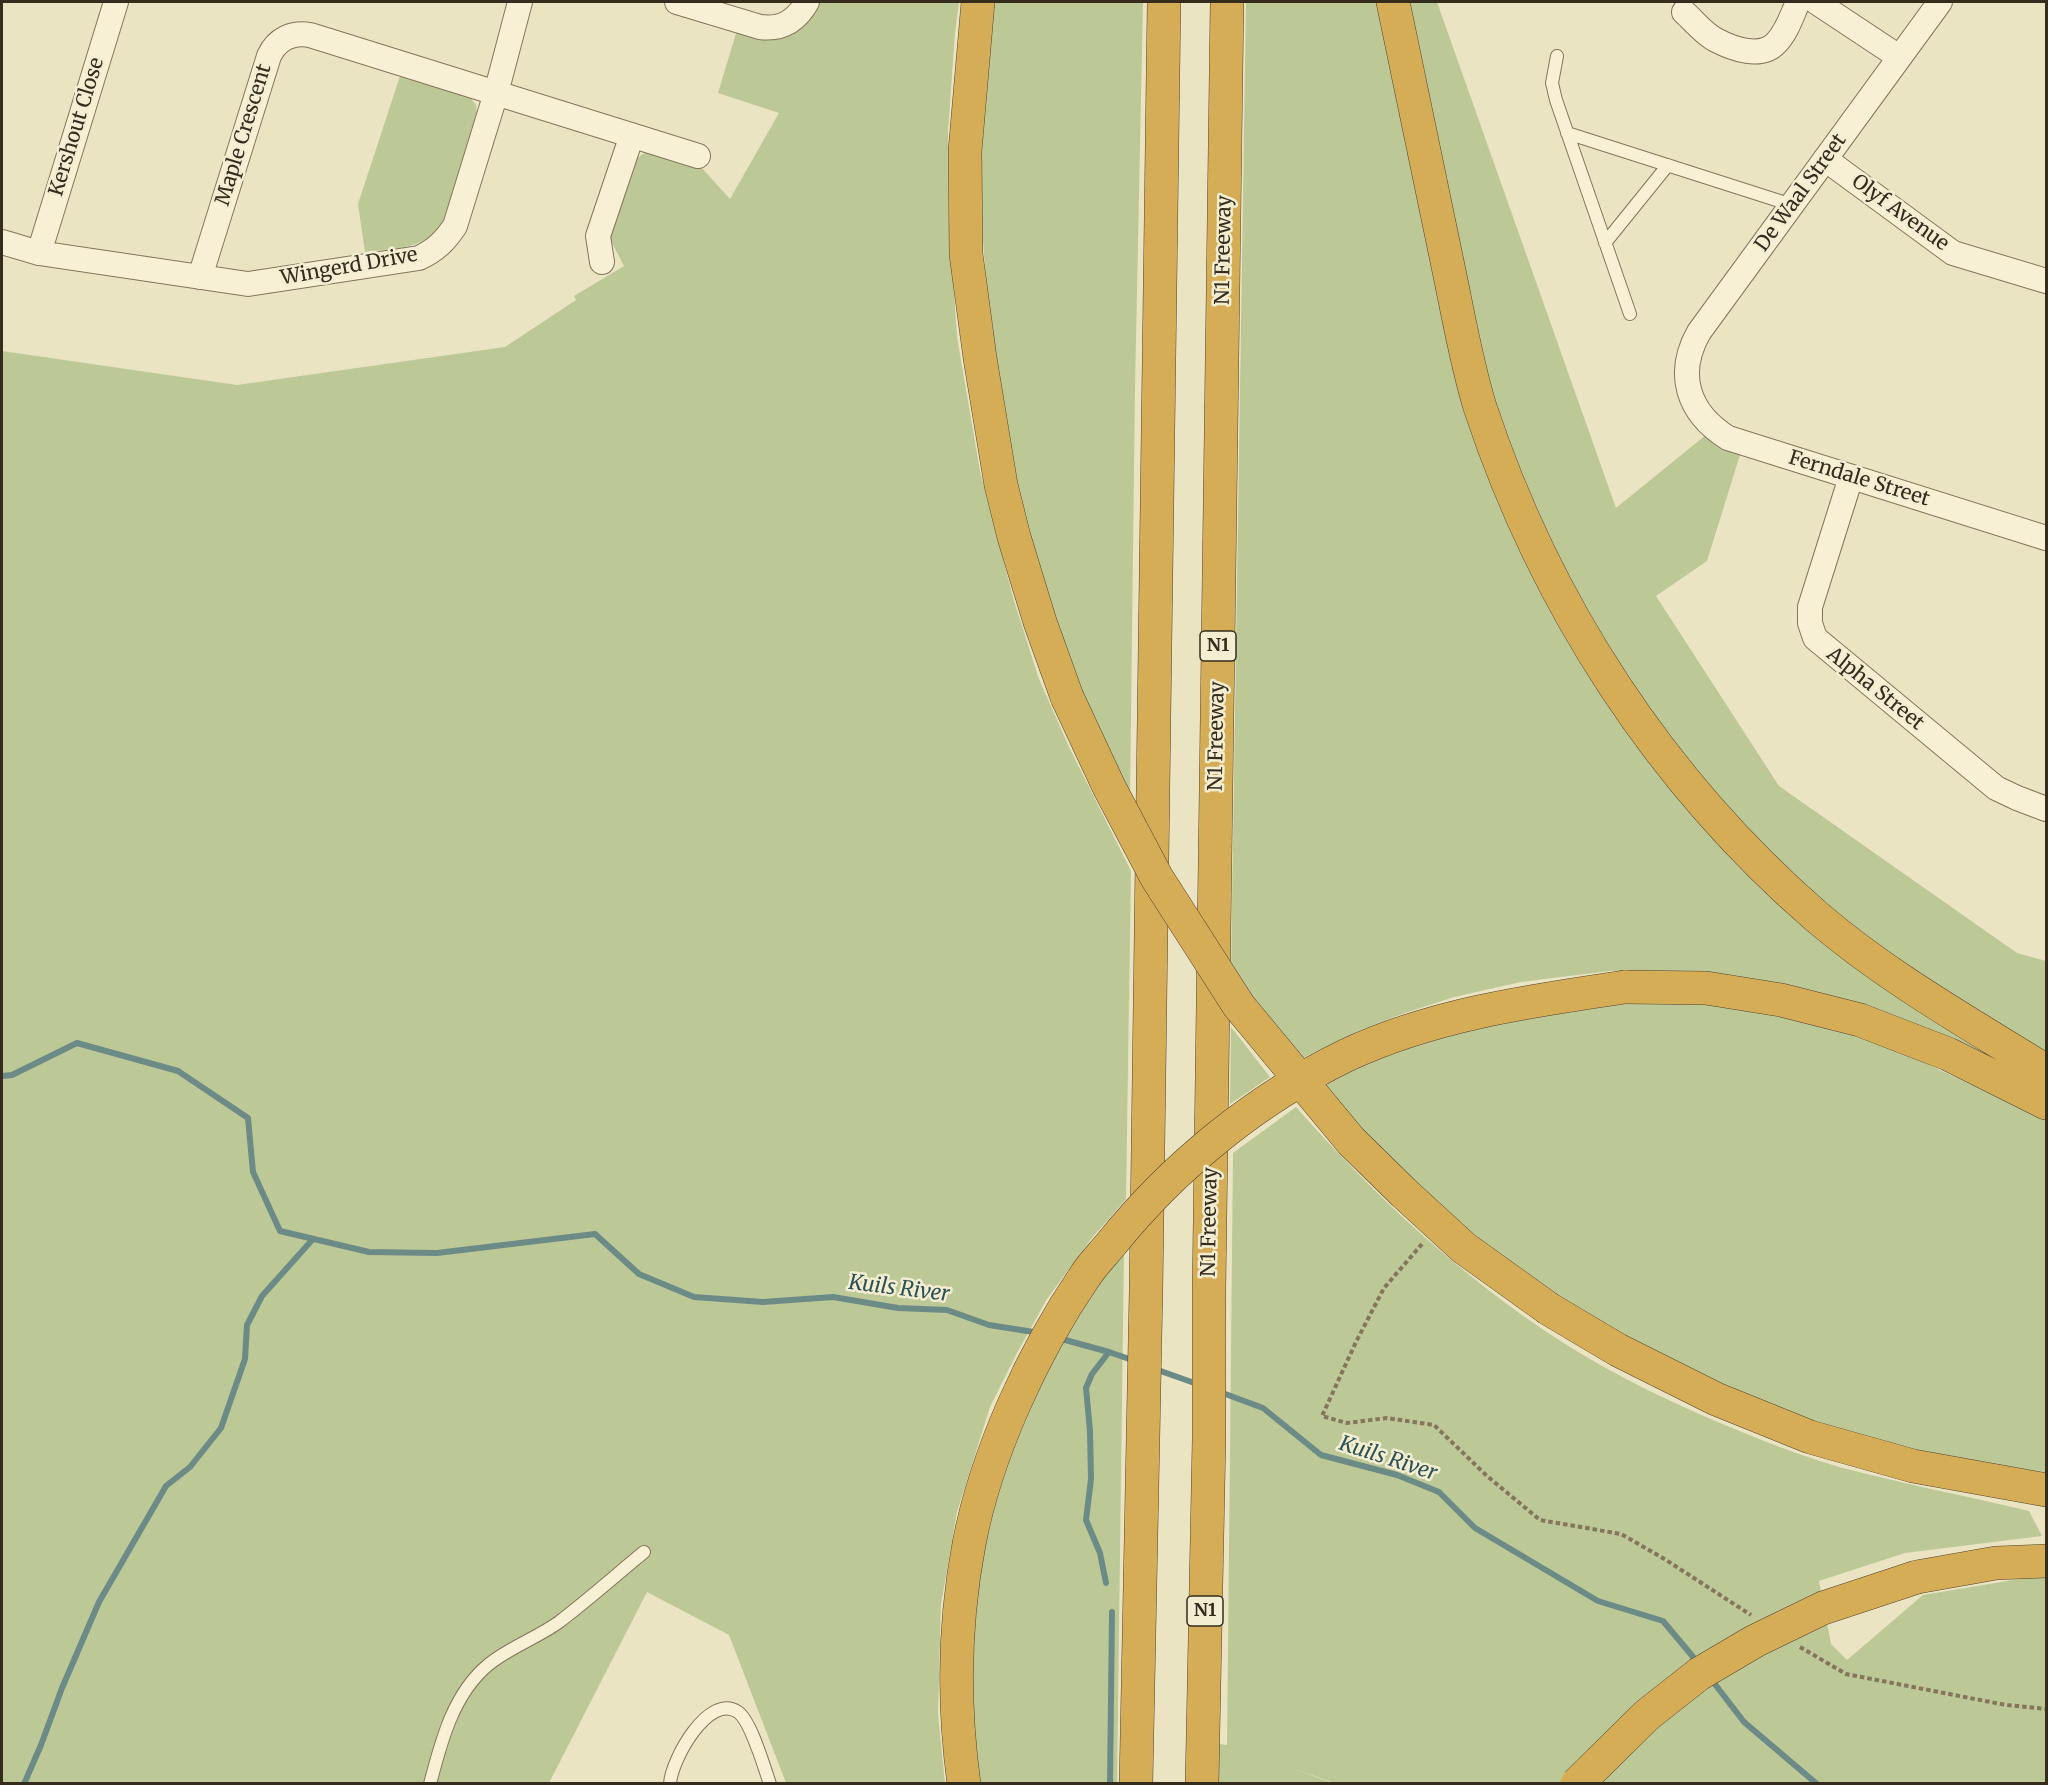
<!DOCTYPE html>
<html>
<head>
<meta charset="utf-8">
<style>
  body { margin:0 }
  #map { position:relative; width:2048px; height:1785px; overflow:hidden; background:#ebe4c3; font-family:Merriweather,serif }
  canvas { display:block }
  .frame { position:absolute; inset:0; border:3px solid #352c1e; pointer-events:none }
</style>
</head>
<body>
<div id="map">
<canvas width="2048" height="1785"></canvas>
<div class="frame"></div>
</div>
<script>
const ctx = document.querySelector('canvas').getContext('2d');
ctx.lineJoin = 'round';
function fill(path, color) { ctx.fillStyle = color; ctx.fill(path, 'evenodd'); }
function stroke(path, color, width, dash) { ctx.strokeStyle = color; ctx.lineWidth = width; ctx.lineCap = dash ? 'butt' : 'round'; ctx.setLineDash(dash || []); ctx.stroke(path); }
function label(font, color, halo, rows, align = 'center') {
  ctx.font = font + ' Merriweather,serif'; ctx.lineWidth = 5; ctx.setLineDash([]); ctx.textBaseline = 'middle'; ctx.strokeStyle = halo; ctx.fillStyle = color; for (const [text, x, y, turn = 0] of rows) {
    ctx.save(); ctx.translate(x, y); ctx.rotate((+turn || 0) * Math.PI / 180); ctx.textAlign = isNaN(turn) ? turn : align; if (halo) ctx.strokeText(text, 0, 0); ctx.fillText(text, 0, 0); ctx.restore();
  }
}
fill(new Path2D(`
  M816,2H959L955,33L948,132L949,218L957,337L980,471L1014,601L1039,679L1069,747L1131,871L1126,1199L1091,1239L1047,1299L1017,1353L990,1407L957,1512L941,1604L938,1714L945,1783H786L729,1635L647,1592L549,1783L2,1784V351L237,385L505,347L576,300L574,296L624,266L609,237L637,158L646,152H651L701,167L730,199L779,113L718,93L737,30C754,35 777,46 793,33C802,26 809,11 816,2Z
  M991,2H1143L1135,388L1130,800L1069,664L1023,515L991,343L981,216V132Z
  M1246,2H1382L1466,389L1675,787L1990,1049L1986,1057L1692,973L1610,971L1521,982L1454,997L1405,1013L1358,1031L1299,1060L1231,970Z
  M1407,2H1437L1616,508L1712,430L1743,445L1707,561L1656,596L1779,786L2017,953L2046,961V1056L1872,944L1777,863L1678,756L1596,637L1513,465L1481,359Z
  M401,73L470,97L476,105L477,115L443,222C426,250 395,248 365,252L358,204Z
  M1594,1003L1715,1004L1794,1018L1870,1040L1908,1055L2046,1120V1480L1951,1461L1795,1420L1555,1301L1430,1203L1321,1086L1357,1067L1433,1036Z
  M1231,1027L1270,1077L1230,1104Z
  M1296,1107C1374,1195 1460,1276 1559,1340C1615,1376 1676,1405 1737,1430C1771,1444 1807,1458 1843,1468C1904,1484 1967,1496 2029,1511L2042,1536L1905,1553L1819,1581L1831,1644L1847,1660L1923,1595L2031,1577H2046V1783L1338,1784L1288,1767L1333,1783L1219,1784V1744L1227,1745L1233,1153Z
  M1124,1248L1117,1783L979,1784L971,1710V1638L984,1538L999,1480L1062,1336Z`), '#bdc897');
stroke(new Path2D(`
  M2,1076L12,1075L77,1043L178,1071L248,1118L253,1172L280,1231L369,1252L437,1253L595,1234L639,1274L694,1297L763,1302L833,1297L898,1308L947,1310L989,1325L1040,1333
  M1058,1338L1109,1352L1135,1361
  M1155,1369L1200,1385
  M1220,1392L1263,1408L1321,1455L1397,1475L1439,1492L1475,1528L1598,1601L1663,1621L1699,1664
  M1106,1583L1100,1553L1086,1520L1091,1479L1090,1431L1086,1388L1092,1374L1109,1352
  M1711,1679L1744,1722L1817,1784
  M24,1784L41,1745L62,1688L99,1602L166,1486L190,1467L221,1428L245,1359L247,1325L262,1296L313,1239
  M1110,1784L1112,1612`), '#6c8b87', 6);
const service = new Path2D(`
  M1557,56L1552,83L1556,100L1630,314
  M1567,133L1792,205
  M1605,243L1668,165
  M430,1784C441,1742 453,1694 488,1665C508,1648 537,1638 559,1622C588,1600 616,1575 644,1552
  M670,1784C671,1760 709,1692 738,1712C751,1721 764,1767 770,1784`);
const minor = new Path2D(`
  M677,2L760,27C782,30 796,21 807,2
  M1816,2L1899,57
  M1940,2L1699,332C1675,374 1688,413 1728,438L2046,538
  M1684,12C1694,21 1704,34 1716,40C1733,49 1761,59 1776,43C1787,32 1792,15 1798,2
  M1825,159L1953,253L2046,281
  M2,242L39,253L248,284L419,258C436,250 445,241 455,226L496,93L520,2
  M39,253L116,2
  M602,262L598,236L632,135
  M200,277L269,56C277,39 292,32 310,35L698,156
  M1851,477L1810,607V623L1815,638L1996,788L2017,798L2046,809`);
const motorway = new Path2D(`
  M978,2L965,151L966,254L980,358L1001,485L1014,537L1040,622L1067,697
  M1393,2C1411,90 1429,178 1448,266C1458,313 1466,362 1480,407C1545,604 1660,781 1817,917C1887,977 1969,1023 2046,1071
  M1625,987L1706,988L1781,1000L1860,1020L1948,1054L2046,1103
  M1549,1309L1618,1350L1716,1399L1810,1437L1913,1466L2046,1490
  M1917,1577L1996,1563L2046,1561
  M1136,1784L1146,1290L1164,2
  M1202,1784L1209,1439V1290L1227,2`);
stroke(service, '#84755b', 14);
stroke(minor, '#84755b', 26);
stroke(motorway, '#52432f', 34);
stroke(new Path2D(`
  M1422,1244L1384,1288L1356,1342L1322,1416L1347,1423L1387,1418L1434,1425L1487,1476L1540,1520L1621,1534L1666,1560L1751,1615
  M1800,1647L1846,1674L2006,1705L2046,1709`), '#84755b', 4, [4.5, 3]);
stroke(service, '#f7f0d5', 12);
stroke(minor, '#f7f0d5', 24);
stroke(motorway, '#d6ad57', 33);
const motorwayBridge = new Path2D(`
  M1067,697L1109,787L1157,878L1239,1006L1351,1141L1404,1193L1464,1248L1549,1309
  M964,1784C953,1704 954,1623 969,1544C986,1454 1033,1352 1085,1276C1092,1265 1102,1255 1111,1244C1174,1166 1256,1099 1347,1055C1435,1014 1531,1001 1625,987
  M1577,1784L1647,1715L1699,1674L1755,1641L1823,1608L1917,1577`);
stroke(motorwayBridge, '#52432f', 34, []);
stroke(motorwayBridge, '#d6ad57', 33);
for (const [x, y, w] of [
  [1218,646,36],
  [1205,1611,36]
]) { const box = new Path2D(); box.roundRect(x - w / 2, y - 15, w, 30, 4.5); ctx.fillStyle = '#f3edd2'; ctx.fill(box); stroke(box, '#352c1e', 1.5); }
label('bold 18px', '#352c1e', null, [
  ["N1",1218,646],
  ["N1",1205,1611]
]);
label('20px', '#352c1e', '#f3edd2', [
  ["Kershout Close",77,127,-73],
  ["Maple Crescent",244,135,-73],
  ["De Waal Street",1801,193,-54],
  ["Olyf Avenue",1900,213,36],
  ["N1 Freeway",1224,250,-89],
  ["Wingerd Drive",349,267,-10],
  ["Ferndale Street",1859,479,17],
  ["Alpha Street",1875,689,39],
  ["N1 Freeway",1217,736,-89],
  ["N1 Freeway",1210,1222,-89]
]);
label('italic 21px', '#2e5254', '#f3edd2', [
  ["Kuils River",899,1289,7],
  ["Kuils River",1388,1459,18]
]);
</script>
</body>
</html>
